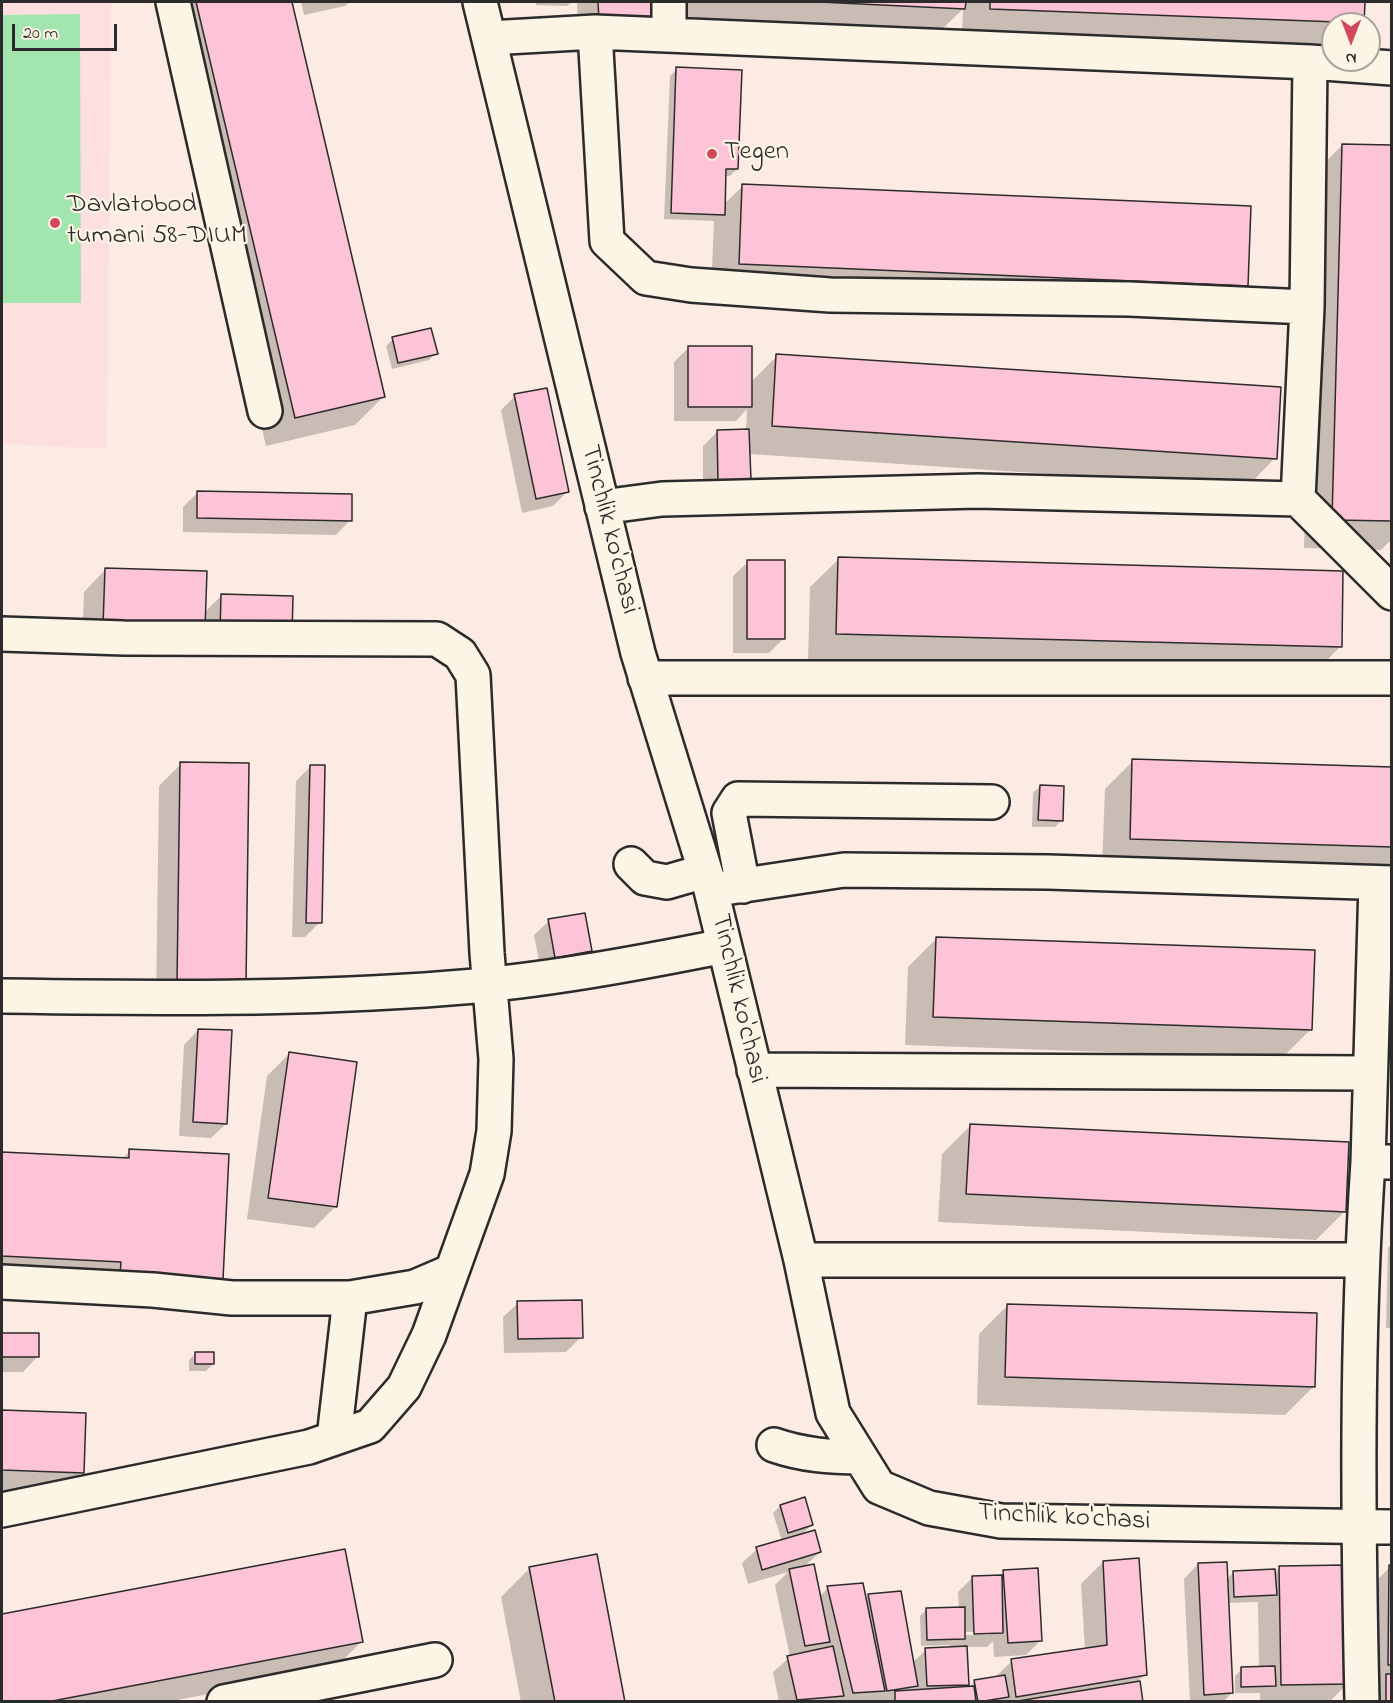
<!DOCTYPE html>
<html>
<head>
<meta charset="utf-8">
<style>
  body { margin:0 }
  #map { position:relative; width:1393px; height:1703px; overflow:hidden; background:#fcebe2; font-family:"Indie Flower",sans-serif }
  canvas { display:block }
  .frame { position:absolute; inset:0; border:3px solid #2b2b2b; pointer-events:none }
  .north { position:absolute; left:1321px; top:12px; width:60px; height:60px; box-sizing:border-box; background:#fcf5e5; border:2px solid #a8a49b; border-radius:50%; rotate:180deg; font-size:16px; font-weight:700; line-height:24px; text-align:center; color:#2b2b2b }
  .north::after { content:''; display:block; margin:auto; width:21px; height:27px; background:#d1495b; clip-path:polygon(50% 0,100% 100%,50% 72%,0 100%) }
  .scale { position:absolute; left:12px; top:24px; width:105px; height:27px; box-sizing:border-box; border:3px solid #2b2b2b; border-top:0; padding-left:8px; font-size:18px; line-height:21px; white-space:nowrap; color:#2b2b2b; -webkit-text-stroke:4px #fcf5e5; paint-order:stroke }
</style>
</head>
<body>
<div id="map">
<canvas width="1393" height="1703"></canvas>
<div class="frame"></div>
<div class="north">N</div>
<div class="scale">20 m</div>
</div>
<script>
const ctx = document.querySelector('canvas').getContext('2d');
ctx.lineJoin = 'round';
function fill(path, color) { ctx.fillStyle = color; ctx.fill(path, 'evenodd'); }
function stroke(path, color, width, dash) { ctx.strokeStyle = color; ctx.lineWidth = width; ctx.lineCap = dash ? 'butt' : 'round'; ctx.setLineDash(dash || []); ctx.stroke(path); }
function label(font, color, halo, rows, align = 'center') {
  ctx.font = font + ' "Indie Flower",sans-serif'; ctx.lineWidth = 4.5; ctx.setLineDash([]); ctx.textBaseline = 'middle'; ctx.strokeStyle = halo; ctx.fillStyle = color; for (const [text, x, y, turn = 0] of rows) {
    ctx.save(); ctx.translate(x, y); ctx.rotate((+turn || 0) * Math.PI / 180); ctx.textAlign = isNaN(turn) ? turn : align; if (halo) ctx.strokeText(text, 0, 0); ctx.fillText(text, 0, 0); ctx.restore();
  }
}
fill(new Path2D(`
  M2,2H111L107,449L2,444Z`), '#fcdfde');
fill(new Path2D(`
  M80,14L81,303H2V15Z`), '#a3e5af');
fill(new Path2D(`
  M182,2H290L384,396L355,425L266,446L165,18Z
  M301,2H350L345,6L304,15Z
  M536,2H572L567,6L536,5Z
  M577,2H656L578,41Z
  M672,2H1364L1361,24H1333V51L962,36L963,9L935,36L671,24Z
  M677,69L737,169L730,176H725L723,205L743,186L1247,285L1218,314L711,292L714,221L664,219L670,76Z
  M1342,145L1392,146V539L1381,550L1304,548L1314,174Z
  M393,339L436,353L429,360L392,369L386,346Z
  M689,347L750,383L777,356L1275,458L1247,487L749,454V480L735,494L703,495V446L717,432L746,431L747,409L736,421H674V362Z
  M515,396L568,491L553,506L522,513L501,410Z
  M198,492L350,520L336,535L183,532V507Z
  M839,559L1340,647L1312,675L808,662L810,587Z
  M748,562L783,639L769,653H733V576Z
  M105,570L204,613L222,595L292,598L206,647L82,648L84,592Z
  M1133,761L1392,768V875L1102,867L1105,789Z
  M181,764L223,1005L156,1004L159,786Z
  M310,767L320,922L305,937H292L296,781Z
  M1040,786L1062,820L1055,827H1032L1033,793Z
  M549,921L591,950L576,965L541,971L534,935Z
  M936,939L1311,1029L1282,1058L905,1045L908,967Z
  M198,1030L226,1124L211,1138L179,1136L184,1045Z
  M289,1054L335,1207L314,1228L247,1219L267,1076Z
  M970,1126L1344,1212L1316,1240L938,1222L942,1154Z
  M130,1151L222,1279L193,1308L2,1286V1154L122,1159Z
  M1392,1244V1328H1386L1388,1248Z
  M518,1303L581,1337L566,1352L504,1353L503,1317Z
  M1008,1305L1314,1386L1285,1415L977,1405L979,1334Z
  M2,1334H37V1357L23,1372H2Z
  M196,1353L213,1364L206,1371H189V1360Z
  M2,1411L84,1414L82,1472L60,1494L2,1492Z
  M804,1499L812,1525L801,1535L820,1552L804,1567L819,1597L828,1588L865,1599L869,1595L912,1663L926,1650L950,1648V1645L921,1646L920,1616L927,1609H959L958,1592L973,1577H999L1004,1572L1040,1641L1026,1655L994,1657L993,1641L987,1647H965L967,1684L963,1688H968L975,1681L994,1678L1012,1661L1085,1650L1081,1584L1103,1562L1145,1674L1138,1681L1142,1702H779L773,1672L790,1657L775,1585L788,1572L748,1584L742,1563L757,1549L782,1541L773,1513L780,1506ZM966,1632H989V1635H966Z
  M344,1551L361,1642L333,1670L167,1702H2V1615Z
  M1198,1564L1226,1580L1234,1572L1274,1573L1280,1567L1347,1684L1329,1702H1260V1693H1235V1676L1242,1669L1259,1668L1258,1602L1227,1603L1232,1693L1223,1702H1190L1184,1579Z
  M1390,1567L1392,1702H1372L1368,1589Z
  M530,1568L624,1702H521L501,1597Z`), '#0003');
const building = new Path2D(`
  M196,2H292L385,397L295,418Z
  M598,2H657L658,18L599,20Z
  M819,2H966L965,9Z
  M990,2H1365L1364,23L990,9Z
  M676,67L742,70L738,169H726L725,215L671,213Z
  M1342,144L1392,145V521L1332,520Z
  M742,184L1251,206L1248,286L739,264Z
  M431,328L438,354L398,363L392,337Z
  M688,346H752V407H688Z
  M776,354L1281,387L1277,459L772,426Z
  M547,388L569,492L536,499L514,394Z
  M749,429L751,480L718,481L717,430Z
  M197,491L352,494V521L197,518Z
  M838,557L1343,571L1342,647L836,634Z
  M747,560H785V639H747Z
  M105,568L207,571L205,629L103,626Z
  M221,594L293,596L292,636L220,633Z
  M1132,759L1392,767V847L1130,839Z
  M180,762L249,763L246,984L177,983Z
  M310,765H325L322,923H306Z
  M1040,785L1064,786L1063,821L1038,820Z
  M585,913L592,951L555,958L548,919Z
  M936,937L1315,950L1312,1030L933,1017Z
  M198,1029L232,1030L227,1124L193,1122Z
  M289,1052L357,1062L337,1207L268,1198Z
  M970,1124L1349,1142L1346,1212L966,1194Z
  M129,1149L229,1154L223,1280L120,1275L121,1262L2,1256V1152L129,1158Z
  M582,1300L583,1338L518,1339L517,1301Z
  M1007,1304L1317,1313L1315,1387L1005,1377Z
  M2,1333H39V1357H2Z
  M195,1352H214V1364H195Z
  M2,1410L86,1413L84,1473L2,1470Z
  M805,1497L813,1525L788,1533L780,1505Z
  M815,1530L821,1552L762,1570L756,1547Z
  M345,1549L363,1642L47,1702H2V1614Z
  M597,1554L625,1702H555L529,1567Z
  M1139,1558L1147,1675L1016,1697L1011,1659L1107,1645L1103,1561Z
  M1227,1562L1233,1693L1204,1695L1198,1563Z
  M814,1564L830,1642L805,1646L789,1569Z
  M1347,1565L1349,1684L1281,1685L1279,1566Z
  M1389,1565H1392V1665H1388Z
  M1038,1568L1042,1641L1008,1643L1003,1570Z
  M1275,1569L1277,1595L1234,1597L1233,1571Z
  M1002,1575L1003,1633L974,1634L972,1576Z
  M863,1583L885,1691L853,1693L827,1586Z
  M901,1591L918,1686L887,1691L868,1594Z
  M965,1607V1639L927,1640L926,1608Z
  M833,1646L844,1696L797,1700L787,1656Z
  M967,1646L969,1685L927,1686L925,1648Z
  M1275,1666L1276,1686L1241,1687V1667Z
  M1386,1674H1392V1702H1386Z
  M1005,1675L1009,1697L978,1702L974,1680Z
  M1140,1681L1143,1702H1012Z
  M974,1686L976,1702H895V1691Z`);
fill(building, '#fdc3d6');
stroke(building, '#2b2b2b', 1.5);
const minor = new Path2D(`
  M173,2L265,411
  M480,2L638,653L711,890L801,1260L833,1413L879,1487L929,1508L1001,1521L1392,1527
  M669,2V35
  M595,32L1310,62
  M489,38L595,32L607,241L646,278L691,285L830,295L1129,299L1307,307L1310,62L1392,68
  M1307,307L1298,499L1392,593
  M602,507L662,499L978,491L1298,499
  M2,634L124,638L437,639L460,654L473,675L487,953L496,1059L494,1131L487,1174L429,1335L404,1387L370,1426L309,1447L2,1510
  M645,678H1392
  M631,864L645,878L667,882L705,871
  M1376,883L1368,1162H1392
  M743,886L729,813L738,799L992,802
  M711,890L844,870L1048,872L1392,883
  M2,996C151,998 301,1000 450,988C542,981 634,964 724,946
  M754,1070L1369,1073
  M801,1260H1361
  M2,1282L153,1290L232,1298H350L415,1287L450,1272
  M334,1438L350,1298
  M774,1445C803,1455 830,1457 860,1457
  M224,1702L435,1660
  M1362,1702C1358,1522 1356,1342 1368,1162`);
stroke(minor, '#2b2b2b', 38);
stroke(minor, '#fcf5e5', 33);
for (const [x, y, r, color] of [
  [712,154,6,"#d1495b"],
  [55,223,6,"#d1495b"]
]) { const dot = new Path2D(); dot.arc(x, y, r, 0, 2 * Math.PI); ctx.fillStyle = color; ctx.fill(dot); stroke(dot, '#fcf5e5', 2); }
label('27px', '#2b2b2b', '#fcf5e5', [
  ["Tegen",724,154],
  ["Davlatobod",67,207],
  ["tumani 58-DIUM",67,238]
], 'left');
label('27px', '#2b2b2b', '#fcf5e5', [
  ["Tinchlik ko'chasi",608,530,76],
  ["Tinchlik ko'chasi",737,999,77],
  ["Tinchlik ko'chasi",1064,1519,3]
]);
</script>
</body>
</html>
